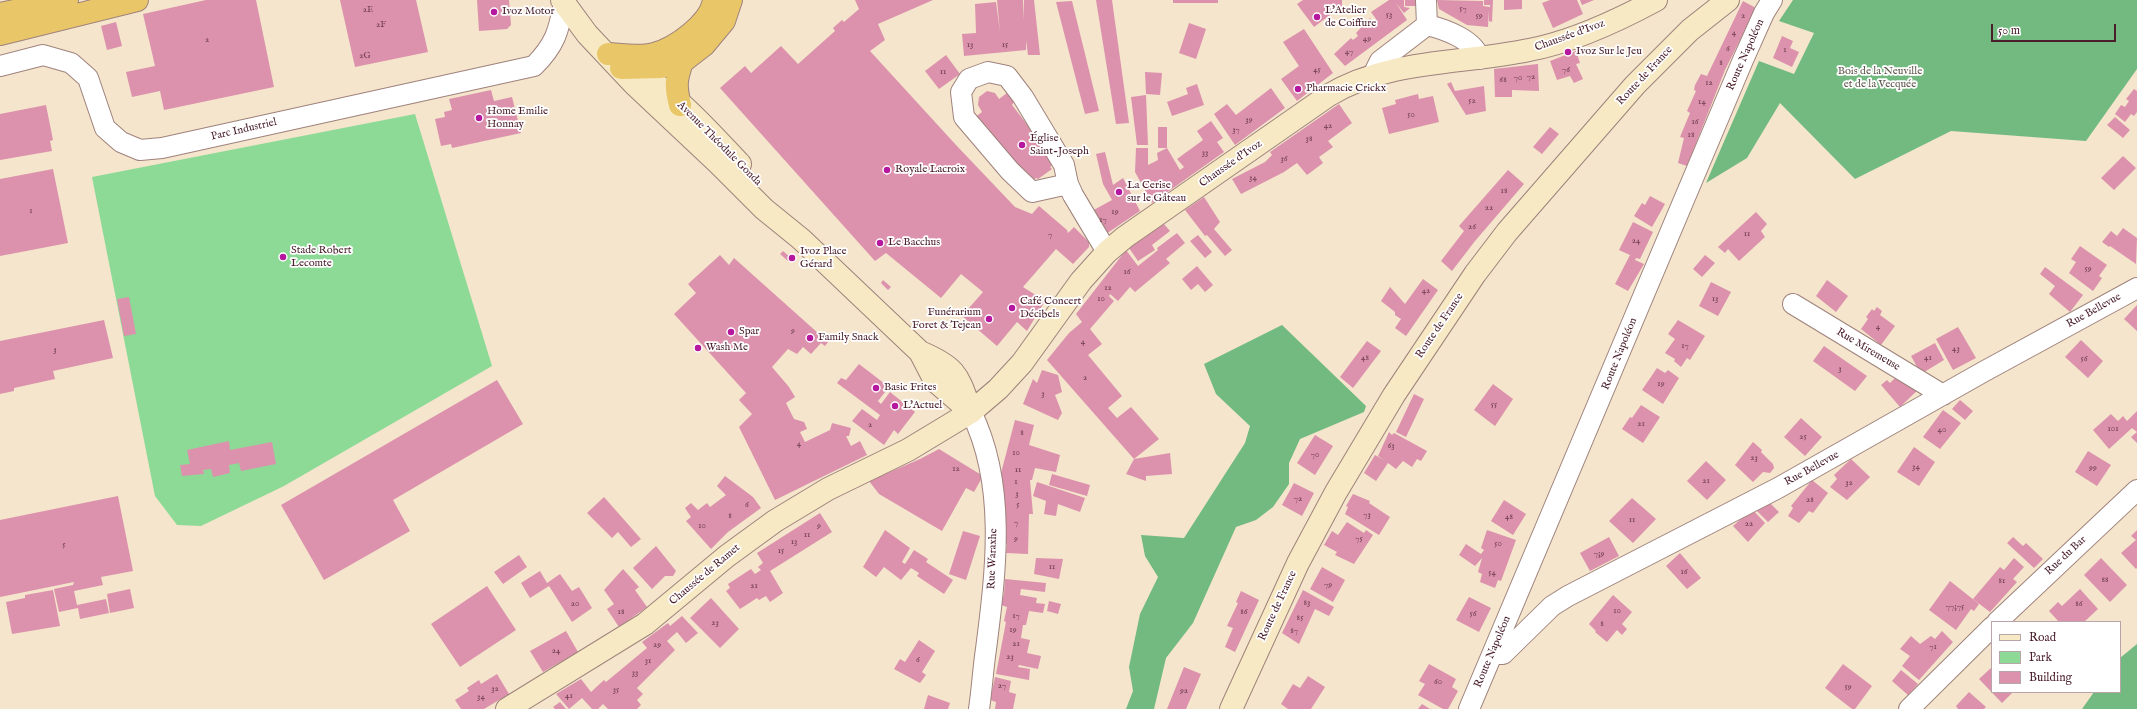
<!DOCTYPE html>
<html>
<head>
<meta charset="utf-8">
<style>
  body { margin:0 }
  #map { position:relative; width:2137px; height:709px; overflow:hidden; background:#f4e5cc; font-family:"IM FELL English",serif }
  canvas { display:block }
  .legend { position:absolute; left:1991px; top:621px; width:130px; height:72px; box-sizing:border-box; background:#fff; border:1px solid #b7a5aa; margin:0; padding:5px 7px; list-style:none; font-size:12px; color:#4a1f2b }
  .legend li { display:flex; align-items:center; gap:8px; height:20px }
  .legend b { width:20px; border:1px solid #b7a5aa }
  .scale { position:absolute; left:1991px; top:24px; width:125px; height:18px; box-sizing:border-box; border:2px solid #4a1f2b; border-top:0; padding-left:5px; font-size:12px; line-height:14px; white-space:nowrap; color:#4a1f2b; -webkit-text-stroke:3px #fff; paint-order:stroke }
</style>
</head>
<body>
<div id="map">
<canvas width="2137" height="709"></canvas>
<ul class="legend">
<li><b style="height:5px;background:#f6e9c3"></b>Road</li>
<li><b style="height:11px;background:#8dda97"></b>Park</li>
<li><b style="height:11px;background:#dc92ac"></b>Building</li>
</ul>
<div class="scale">50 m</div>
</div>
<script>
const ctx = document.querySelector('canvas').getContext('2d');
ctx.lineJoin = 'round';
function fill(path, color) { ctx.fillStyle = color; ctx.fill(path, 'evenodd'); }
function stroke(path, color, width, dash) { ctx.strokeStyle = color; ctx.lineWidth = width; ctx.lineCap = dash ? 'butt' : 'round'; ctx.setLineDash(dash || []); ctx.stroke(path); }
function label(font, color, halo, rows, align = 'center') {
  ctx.font = font + ' "IM FELL English",serif'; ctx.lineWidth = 3.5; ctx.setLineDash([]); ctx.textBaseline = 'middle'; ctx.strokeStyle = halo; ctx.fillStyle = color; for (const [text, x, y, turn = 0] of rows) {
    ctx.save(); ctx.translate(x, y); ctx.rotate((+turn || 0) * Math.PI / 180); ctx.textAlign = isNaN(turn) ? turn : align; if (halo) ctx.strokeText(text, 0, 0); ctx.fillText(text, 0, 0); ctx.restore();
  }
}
fill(new Path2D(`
  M415,114L492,366L284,486L201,526L177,525L155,496L92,177Z`), '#8dda97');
fill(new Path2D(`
  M1793,0H2137V69L2086,141L1951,131L1855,179L1780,103L1747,158L1706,183L1759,61L1794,74L1814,33L1779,21Z
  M1282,325L1366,406L1364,412L1300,439L1289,463V484L1273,507L1256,520L1236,527L1193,623L1166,658L1154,709H1126L1133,691L1129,667L1140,614L1158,577L1145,556L1141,535L1184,538L1245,443L1250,426L1216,394L1204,364Z
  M2137,644V709H2082L2094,692H2120V658Z`), '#72ba80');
fill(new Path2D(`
  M206,0H256L274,87L164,110L160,91L132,97L126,72L155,66L143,14Z
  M340,0H416L428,52L355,67Z
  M477,0H509L511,25L507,29L479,31Z
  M855,0H933L878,24L885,40L870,51L956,145L1015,207L1032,214L1039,206L1067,230L1068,233L1074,227L1089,242V247L1073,264L1056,249L1023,287L1045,301L1027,331L1017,322L997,346L962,316L983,292L961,274L941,298L886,253L875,261L720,88L745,66L751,73L781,46L798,64L835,31L833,28L842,20L844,22L859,9Z
  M997,0H1023L1024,20V0H1034L1040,55H1028L1026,40V50L964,56L962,34L976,33L975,4L996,2L1000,32Z
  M1096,0H1112L1129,123L1116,124Z
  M1173,0H1218V3H1173Z
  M1303,0H1342V6L1314,27L1297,4Z
  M1389,0H1404V7L1410,8L1404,13L1396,3L1407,20L1345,66L1334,54L1351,38L1353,40L1358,36L1356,33L1370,18L1373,22L1376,19L1371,12Z
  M1405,0H1416V6H1405Z
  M1437,0L1483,1V6L1490,7V5H1484V0H1493L1492,22L1489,21V10L1488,27L1467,25L1439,9Z
  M1504,0H1522V9L1504,10Z
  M1550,0H1577L1583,14L1553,28L1542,3Z
  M1580,0H1594L1582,5Z
  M1072,1L1099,111L1085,114L1056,2Z
  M1743,1L1756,8L1725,70L1687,166L1678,163L1684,138L1680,137L1690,113L1687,111L1696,91L1694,90L1695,85L1701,74L1707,76Z
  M116,22L122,46L107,50L101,26Z
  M1189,23L1206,29L1196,59L1179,53Z
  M1304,29L1333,73L1297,101L1281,79L1299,66L1283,42Z
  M1782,36L1793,41L1790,48L1799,52L1792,67L1773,58Z
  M1576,51L1580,63L1576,64L1583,79L1574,83L1570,76L1557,80L1550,61Z
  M946,55L960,74L939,89L925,71Z
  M1538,64L1539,91L1512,90V97H1495L1494,69Z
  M1145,72L1162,73L1160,95L1146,94Z
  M1451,82L1455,91L1484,86L1486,111L1466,115L1447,84Z
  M1197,84L1204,105L1172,116L1167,102L1188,94L1186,88Z
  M1271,88L1285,108L1235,145L1214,114L1227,104L1236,115Z
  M2134,89L2137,91V112L2134,116L2131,114L2125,122L2115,114L2121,105L2125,107L2129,101L2126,99Z
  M491,90L494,101L512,97L521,133L452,148L451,144L441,146L435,119L445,117L444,112L452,110L449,99Z
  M987,91L995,93L999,99L1007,93L1014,102L1012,105L1056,162L1050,167L1052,169L1038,179L1036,178L1030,183L986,126L982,128L974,118L982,112L978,105L979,97Z
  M1418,94L1419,99L1433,96L1439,122L1389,134L1382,108L1396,104L1395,100Z
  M1146,95L1148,145H1137L1131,97Z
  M1339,104L1352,123L1328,141L1333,147L1319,157L1323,163L1307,175L1297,163L1284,172L1241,194L1232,179L1265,162L1272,155L1270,152Z
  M46,105L53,140L50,141L52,151L0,160V114Z
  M2115,117L2130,130L2123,138L2107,125Z
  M1211,121L1223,138L1217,142L1224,152L1152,203L1135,172L1136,148H1148V165L1158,160L1157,153L1167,148L1180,170L1184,167L1177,159L1203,140L1197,131Z
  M1158,127H1167V148H1158Z
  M1550,127L1559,134L1542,154L1533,147Z
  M1105,152L1113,185L1123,178L1140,211L1103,236L1090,212L1112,200L1103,184L1096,154Z
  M2123,156L2136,168L2114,190L2101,178Z
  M53,169L68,243L0,256V179Z
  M1508,170L1524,184L1475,241L1452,271L1441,261L1464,231L1459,226Z
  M1650,196L1665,204L1652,227L1634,216L1642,203L1645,205Z
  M1204,197L1220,222L1214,229L1232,250L1225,256L1207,235L1205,236L1185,210Z
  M1756,212L1767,224L1761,231L1765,237L1739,261L1728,249L1725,253L1718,247Z
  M1633,222L1653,232L1640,259L1636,258L1635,260L1644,264L1628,291L1615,284L1630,255L1619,250Z
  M1164,224L1170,231L1152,245L1155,250L1138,261L1129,248Z
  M2123,228L2137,238L2136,264L2110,246L2109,247L2102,242L2111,231L2117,236Z
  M1177,233L1185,243L1166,259L1170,263L1135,292L1130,287L1118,301L1110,294L1109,296L1114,301L1090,329L1102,344L1088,355L1122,396L1108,408L1117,418L1131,407L1159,439L1134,459L1047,360L1069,333L1082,322L1076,314L1126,250L1138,266L1158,250L1157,248Z
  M1198,235L1212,252L1205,258L1190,241Z
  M2080,246L2107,265L2099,276L2102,278L2093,291L2069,273L2076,262L2071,259Z
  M783,251L791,258L788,261L780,254Z
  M720,255L729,265L734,258L828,342L825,346L821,343L811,354L803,347L797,354L788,349L772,367L789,387L795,397L786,403L794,419L804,422L807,429L800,432L805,442L830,430L832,423L851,428L849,436H846L851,446L860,441L867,455L775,500L739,427L752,414L739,400L746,393L674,314L696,293L688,284Z
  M1705,255L1715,263L1702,277L1693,269Z
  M1197,266L1213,285L1205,292L1198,284L1191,290L1182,279Z
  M2045,267L2083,295L2070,312L2049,294L2055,286L2040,274Z
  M1423,279L1438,290L1406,336L1395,328L1401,319L1395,315V312L1381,301L1390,287L1405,304Z
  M883,280L891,287L888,290L881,283Z
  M1827,280L1848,296L1836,312L1816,296Z
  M1711,282L1731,292L1718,316L1699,306Z
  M129,297L136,334L124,336L117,299Z
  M2137,305V331L2124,319Z
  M1877,307L1882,311L1880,315L1895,326L1881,345L1861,329L1868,319L1866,317L1872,309L1874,311Z
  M104,320L113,358L53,371L55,379L14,388V391L0,394V341Z
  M1678,320L1705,336L1690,360L1687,358L1681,367L1674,361L1675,359L1665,353L1675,339L1668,334Z
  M1958,327L1976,358L1953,370L1936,339Z
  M2081,340L2103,361L2088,378L2065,357Z
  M1367,341L1381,351L1353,388L1340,377Z
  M1935,343L1944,360L1921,374L1911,356Z
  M1824,346L1867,376L1855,391L1813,361Z
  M859,364L889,387L878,401L881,404L890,392L915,412L898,434L894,430L884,445L852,421L862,409L877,420L880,415L837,383L841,378L846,380Z
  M1657,368L1665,373L1668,370L1679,378L1663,404L1642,390Z
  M1042,370L1058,375L1062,392L1055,395L1062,413L1058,420L1023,404L1033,379L1037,383Z
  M1896,377L1901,382L1905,379L1921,387L1900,407L1881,385L1887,380L1890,383Z
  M497,380L523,424L393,500L410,531L324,580L281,505Z
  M1493,384L1513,399L1495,426L1474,410Z
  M1414,394L1424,399L1406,437L1396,432Z
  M1960,400L1973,411L1965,420L1952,409Z
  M1641,405L1660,417L1643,443L1622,429L1630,417L1632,418Z
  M1943,410L1961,423L1940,449L1923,437Z
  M2137,411V443L2131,437L2137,432L2132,428L2109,449L2093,430L2111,414L2118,421L2123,416L2127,421Z
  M1801,418L1822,437L1805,456L1784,437Z
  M1015,420L1034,425L1029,445L1060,455L1056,472L1035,468L1032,480H1030L1033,514H1029L1028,554L1006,553L1007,544H1004V497L1001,473L1019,477L1001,473Z
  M1389,432L1392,435L1394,433L1427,451L1421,461L1417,459L1412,467L1403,461L1396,469L1388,463L1376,481L1364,473L1375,455L1384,460L1378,456Z
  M1315,435L1333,446L1315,475L1297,463Z
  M229,441L230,450L272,442L276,464L241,471L239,463L229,465L230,473L213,477L211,469L203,470L204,474L182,476L180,465L190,464L187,450Z
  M1753,442L1762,450L1761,452L1773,464L1774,468L1770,473L1763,472L1753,482L1735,465Z
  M1914,447L1935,462L1919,486L1897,472Z
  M939,449L983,476L974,492L966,488L942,531L879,494L869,481L920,459Z
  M2088,451L2111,465L2097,486L2075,472Z
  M1170,453L1172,474L1146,476V481L1126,474L1134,459Z
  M1851,459L1870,477L1847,500L1830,487L1837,479L1834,475Z
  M1706,461L1726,480L1707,500L1687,481Z
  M1052,474L1090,485L1087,496L1049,485Z
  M725,476L753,497L761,508L728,532L711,549L686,521L691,517L685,508L691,503L698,510L707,503L710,507L726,495L717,486Z
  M1812,480L1828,493L1813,513L1809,511L1799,523L1788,516L1793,508L1791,506Z
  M1037,482L1085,498L1080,512L1058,504L1056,516L1044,514L1046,501L1033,496Z
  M1294,483L1314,493L1302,516L1282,505Z
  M1353,494L1370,501L1369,503L1390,517L1379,535L1345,514L1348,507L1346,506Z
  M118,496L133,571L101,577L103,585L74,591L77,605L106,599L109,613L80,619L78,608L59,612L54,589L73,585L74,582L0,597V520Z
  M604,497L641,539L631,547L618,532L612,538L587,513Z
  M1632,498L1656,519L1633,543L1609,521Z
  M1504,500L1526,514L1513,535L1491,521Z
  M1767,500L1779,512L1768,522L1756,510Z
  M1752,509L1765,523L1748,542L1733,526Z
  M820,513L832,532L770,571L783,593L770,602L766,596L759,600L757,598L740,609L726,591L730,588L728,584L751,569L755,574L761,570L758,567L763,563L757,553Z
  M1347,522L1364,533L1366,530L1373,535L1354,564L1335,555L1337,552L1324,545L1332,531L1338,535Z
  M885,530L910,548L902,562L905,564L914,550L928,559L926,562L953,580L944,594L917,576L919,573L911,568L901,580L884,567L876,577L863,567Z
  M1487,530L1516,540L1501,581L1498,580L1495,588L1480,582L1482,574L1478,572L1482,558L1475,566L1459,555L1466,544L1481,554L1484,550L1481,548Z
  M2137,530V568L2136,569L2121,553L2136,540L2131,536Z
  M963,531L980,536L966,580L949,574Z
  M1609,537L1619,556L1590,571L1580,553Z
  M2013,537L2023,546L2026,543L2043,559L2034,568L2007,543Z
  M656,546L676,571L673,576H665L652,589L633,568Z
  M1680,553L1701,578L1687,589L1666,566Z
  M519,555L527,567L503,584L494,572Z
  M1036,558L1063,559L1059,579L1034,574Z
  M2014,558L2024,567L2013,579L2017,582L1990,612L1973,599L2000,567L2004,570Z
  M2101,558L2127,585L2110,602L2084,575Z
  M1322,567L1345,580L1333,602L1310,589Z
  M623,569L639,587L635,590L647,607L619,627L607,609L614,604L604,590Z
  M540,571L547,583L560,574L572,591L579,587L592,608L572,622L549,586L530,598L521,583Z
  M1005,579L1046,583L1045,592L1021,589L1020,595L1037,598L1036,603L1045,604L1043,613L1029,611L1026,625H1023L1021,638L1030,640L1027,653L1041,656L1038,669L1019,665L1018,667L1030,669L1029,680L996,674L1006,622L1004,621L1007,607L1001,605L1004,594Z
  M1950,581L1979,604L1974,611L1971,609L1956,630L1929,610Z
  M487,586L516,630L460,667L431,624Z
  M130,589L134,608L110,613L107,594Z
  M2080,589L2098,609L2084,622H2059L2049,611L2058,602L2062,606Z
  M53,590L60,626L12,634L6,602L25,598V595Z
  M1303,590L1334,607L1329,616L1315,609L1299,644L1282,633Z
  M1241,591L1259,600L1235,652L1225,647L1233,628L1227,626L1238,603L1236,602Z
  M1613,595L1632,612L1622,624L1627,629L1622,635L1617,630L1607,642L1595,632L1596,631L1589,624Z
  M1469,597L1491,608L1479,632L1456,620Z
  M711,598L739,629L720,648L690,618Z
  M1049,601L1061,604L1058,614L1047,611Z
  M682,616L698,633L686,643L677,632L667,641L675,650L637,688L643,694L637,700L641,705L637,709H608L603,704L598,709H592L582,698L569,709L556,694L581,679L591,692L604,680L606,682L647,648L642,642L668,623L670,626Z
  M566,631L578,652L543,672L530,651Z
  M1942,631L1953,642L1919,680L1902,666L1910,656L1900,649L1911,636L1920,644L1931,636L1935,639Z
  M919,640L935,651L922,672L926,675L920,683L894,669L900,659L905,662Z
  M1429,664L1456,679L1452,687L1458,691L1448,709H1443L1418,695L1425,684L1419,681Z
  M1843,664L1872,686L1855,709H1852L1825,688Z
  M1184,667L1201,674L1186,709H1167Z
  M1992,667V692H2013L2002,703L1979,679Z
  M1901,670L1918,684L1908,695L1892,681Z
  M497,674L509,694L484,709H461L455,700L469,691L467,688L479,680L481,684Z
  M1308,676L1325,687L1311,709H1288L1281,704L1293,684L1300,688Z
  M995,677L1011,681L1009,692L1016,694L1013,709H995L996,702L990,700Z
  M1969,692L1986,707L1984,709H1958L1956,706Z
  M928,695L950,703L948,709H924Z
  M560,702L566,709H555L553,707Z
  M1422,704L1430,709H1418Z`), '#dc92ac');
const minor = new Path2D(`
  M1426,0L1427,25
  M0,66L43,55L71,63L88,78L105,128L121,142L140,150L162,148L534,66C555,45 559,31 564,2
  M1377,74L1376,69L1380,61L1427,25C1444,29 1476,40 1479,59
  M1068,184L1032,192L1010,171L964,117L961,92L969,79L988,72L1007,76L1023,97L1064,165L1068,184L1073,195L1107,252
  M1793,304L1943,395
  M971,412C1007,484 996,571 986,649C983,669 982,689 979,709
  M1997,622L2137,490
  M1493,654H1503L1552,606L1568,596L1778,488L1983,372L2137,288
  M1469,709L1743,60L1764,13L1772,0
  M1909,709L1992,627`);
const secondary = new Path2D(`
  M562,0L587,34L634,84L718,163L764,209L801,239L920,352L935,381L971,412
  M633,73C669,84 713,136 740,164
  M920,352C958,368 958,376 971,412
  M507,709L645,624L727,556L775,521L828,489L908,450L971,412L998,389L1022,363L1081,281L1107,252L1125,237L1329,95C1389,59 1463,64 1529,50C1572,42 1617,21 1656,0
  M1231,709L1298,563L1336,492L1394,395L1475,274L1507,232L1635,85L1690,30L1728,0`);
const trunk = new Path2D(`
  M0,14L67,0
  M0,34L137,0
  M608,54C623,55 640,58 654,54C676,48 711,23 714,0
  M621,68L660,67L682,62L704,45L724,21L731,0
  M680,105C675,86 676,79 682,62`);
stroke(minor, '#9f827c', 22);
stroke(secondary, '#9f827c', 24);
stroke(trunk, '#9f827c', 24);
stroke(minor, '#fff', 20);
stroke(secondary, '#f6e9c3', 22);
stroke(trunk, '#e9c769', 22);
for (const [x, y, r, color] of [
  [494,12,4,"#b5179e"],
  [1317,17,4,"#b5179e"],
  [1568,52,4,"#b5179e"],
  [1298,89,4,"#b5179e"],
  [479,118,4,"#b5179e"],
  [1022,145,4,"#b5179e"],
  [887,170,4,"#b5179e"],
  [1119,192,4,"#b5179e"],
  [880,243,4,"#b5179e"],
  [283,257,4,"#b5179e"],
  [792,258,4,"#b5179e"],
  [1012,308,4,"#b5179e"],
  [989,319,4,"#b5179e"],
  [731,332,4,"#b5179e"],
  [810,338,4,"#b5179e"],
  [698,348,4,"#b5179e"],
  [876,388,4,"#b5179e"],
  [895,406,4,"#b5179e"]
]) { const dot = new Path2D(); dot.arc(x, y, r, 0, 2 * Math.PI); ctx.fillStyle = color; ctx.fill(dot); stroke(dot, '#fff', 1.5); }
label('9px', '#6e3c4b', null, [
  ["57",1463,9],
  ["2E",368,10],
  ["53",1389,15],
  ["59",1479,16],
  ["2",1743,16],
  ["2F",381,25],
  ["4",1734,33],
  ["49",1367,39],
  ["2",207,40],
  ["13",970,45],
  ["15",1005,45],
  ["6",1728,49],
  ["1",1785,50],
  ["47",1349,52],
  ["2G",365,56],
  ["8",1721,63],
  ["45",1317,70],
  ["76",1566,70],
  ["11",943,72],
  ["72",1531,77],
  ["70",1518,78],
  ["68",1503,80],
  ["12",1709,83],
  ["52",1472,101],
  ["14",1702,102],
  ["50",1411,115],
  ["39",1249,120],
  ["16",1695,122],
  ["42",1328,126],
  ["37",1236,130],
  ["18",1691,135],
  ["38",1309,139],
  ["33",1205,153],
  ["36",1284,159],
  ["34",1253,178],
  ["18",1504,191],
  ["22",1489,208],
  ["1",31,211],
  ["19",1115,212],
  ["17",1103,220],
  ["26",1472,227],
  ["11",1747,234],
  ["7",1050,235],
  ["24",1636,241],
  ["59",2088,269],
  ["16",1127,272],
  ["12",1108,288],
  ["42",1426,291],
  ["10",1101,299],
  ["13",1715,299],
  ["4",1878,327],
  ["9",793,331],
  ["4",1083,342],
  ["17",1685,346],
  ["43",1956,349],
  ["3",55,350],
  ["48",1365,358],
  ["41",1928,358],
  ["56",2084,359],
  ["3",1840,369],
  ["2",1085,378],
  ["19",1661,384],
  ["3",1043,394],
  ["55",1494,405],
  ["21",1641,424],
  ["2",870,425],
  ["101",2113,429],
  ["40",1942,430],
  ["8",1022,433],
  ["25",1803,437],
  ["4",799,444],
  ["63",1391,446],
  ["10",1016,453],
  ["70",1315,455],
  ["23",1754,458],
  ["34",1916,467],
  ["99",2093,468],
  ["12",956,469],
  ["11",1018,470],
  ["21",1706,481],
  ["1",1016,482],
  ["32",1849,483],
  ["3",1017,494],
  ["72",1298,499],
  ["28",1810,500],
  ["6",747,505],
  ["5",1018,505],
  ["73",1367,515],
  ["8",730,516],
  ["48",1509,517],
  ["11",1632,520],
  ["7",1016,523],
  ["22",1749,524],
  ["10",702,526],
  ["9",819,526],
  ["11",807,535],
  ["9",1016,539],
  ["75",1359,539],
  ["13",794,542],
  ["50",1498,544],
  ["5",64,545],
  ["15",781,551],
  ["7;9",1599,554],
  ["11",1052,567],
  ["16",1684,572],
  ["54",1492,573],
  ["88",2105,580],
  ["81",2002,581],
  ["79",1328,585],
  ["21",754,586],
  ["83",1307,603],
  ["20",575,604],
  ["86",2079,604],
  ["77;75",1955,607],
  ["10",1617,611],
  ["18",621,612],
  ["86",1244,612],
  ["56",1473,614],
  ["17",1016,616],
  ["85",1300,618],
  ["23",715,623],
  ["8",1602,624],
  ["19",1013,630],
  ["87",1294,631],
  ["21",1016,644],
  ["29",657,645],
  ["71",1933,647],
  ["24",556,651],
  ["23",1010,657],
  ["6",918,660],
  ["31",648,661],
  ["33",635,673],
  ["60",1438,682],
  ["27",1002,686],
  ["59",1848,687],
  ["32",495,689],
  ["35",616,690],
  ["92",1184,691],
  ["41",569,696],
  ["34",481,697]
]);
label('11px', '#4a1f2b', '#fff', [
  ["L'Atelier",1325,11],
  ["de Coiffure",1325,24],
  ["Ivoz Motor",502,12],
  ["Ivoz Sur le Jeu",1576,52],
  ["Pharmacie Crickx",1306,89],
  ["Home Emilie",487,112],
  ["Honnay",487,125],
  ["Église",1030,139],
  ["Saint-Joseph",1030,152],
  ["Royale Lacroix",895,170],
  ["La Cerise",1127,186],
  ["sur le Gâteau",1127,199],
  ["Le Bacchus",888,243],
  ["Stade Robert",291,251],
  ["Lecomte",291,264],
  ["Ivoz Place",800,252],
  ["Gérard",800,265],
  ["Café Concert",1020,302],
  ["Décibels",1020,315],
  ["Funérarium",981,313,"right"],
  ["Foret & Tejean",981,326,"right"],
  ["Spar",739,332],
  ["Family Snack",818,338],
  ["Wash Me",706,348],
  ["Basic Frites",884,388],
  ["L'Actuel",903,406]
], 'left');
label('11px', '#4a1f2b', '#fff', [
  ["Chaussée d'Ivoz",1570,36,-20],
  ["Route Napoléon",1746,55,-66],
  ["Route de France",1645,76,-47],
  ["Parc Industriel",244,130,-13],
  ["Avenue Théodule Gonda",719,144,45],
  ["Chaussée d'Ivoz",1231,164,-35],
  ["Rue Bellevue",2094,311,-29],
  ["Route de France",1440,326,-56],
  ["Rue Miremeuse",1868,350,31],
  ["Route Napoléon",1620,354,-68],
  ["Rue Bellevue",1812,469,-29],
  ["Rue du Bar",2066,556,-43],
  ["Rue Waraxhe",993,559,-88],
  ["Chaussée de Ramet",705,575,-40],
  ["Route de France",1278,606,-65],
  ["Route Napoléon",1493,652,-67]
]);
label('11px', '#5e574b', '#fff', [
  ["Bois de la Neuville",1880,72],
  ["et de la Vecquée",1880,85]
]);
</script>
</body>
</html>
